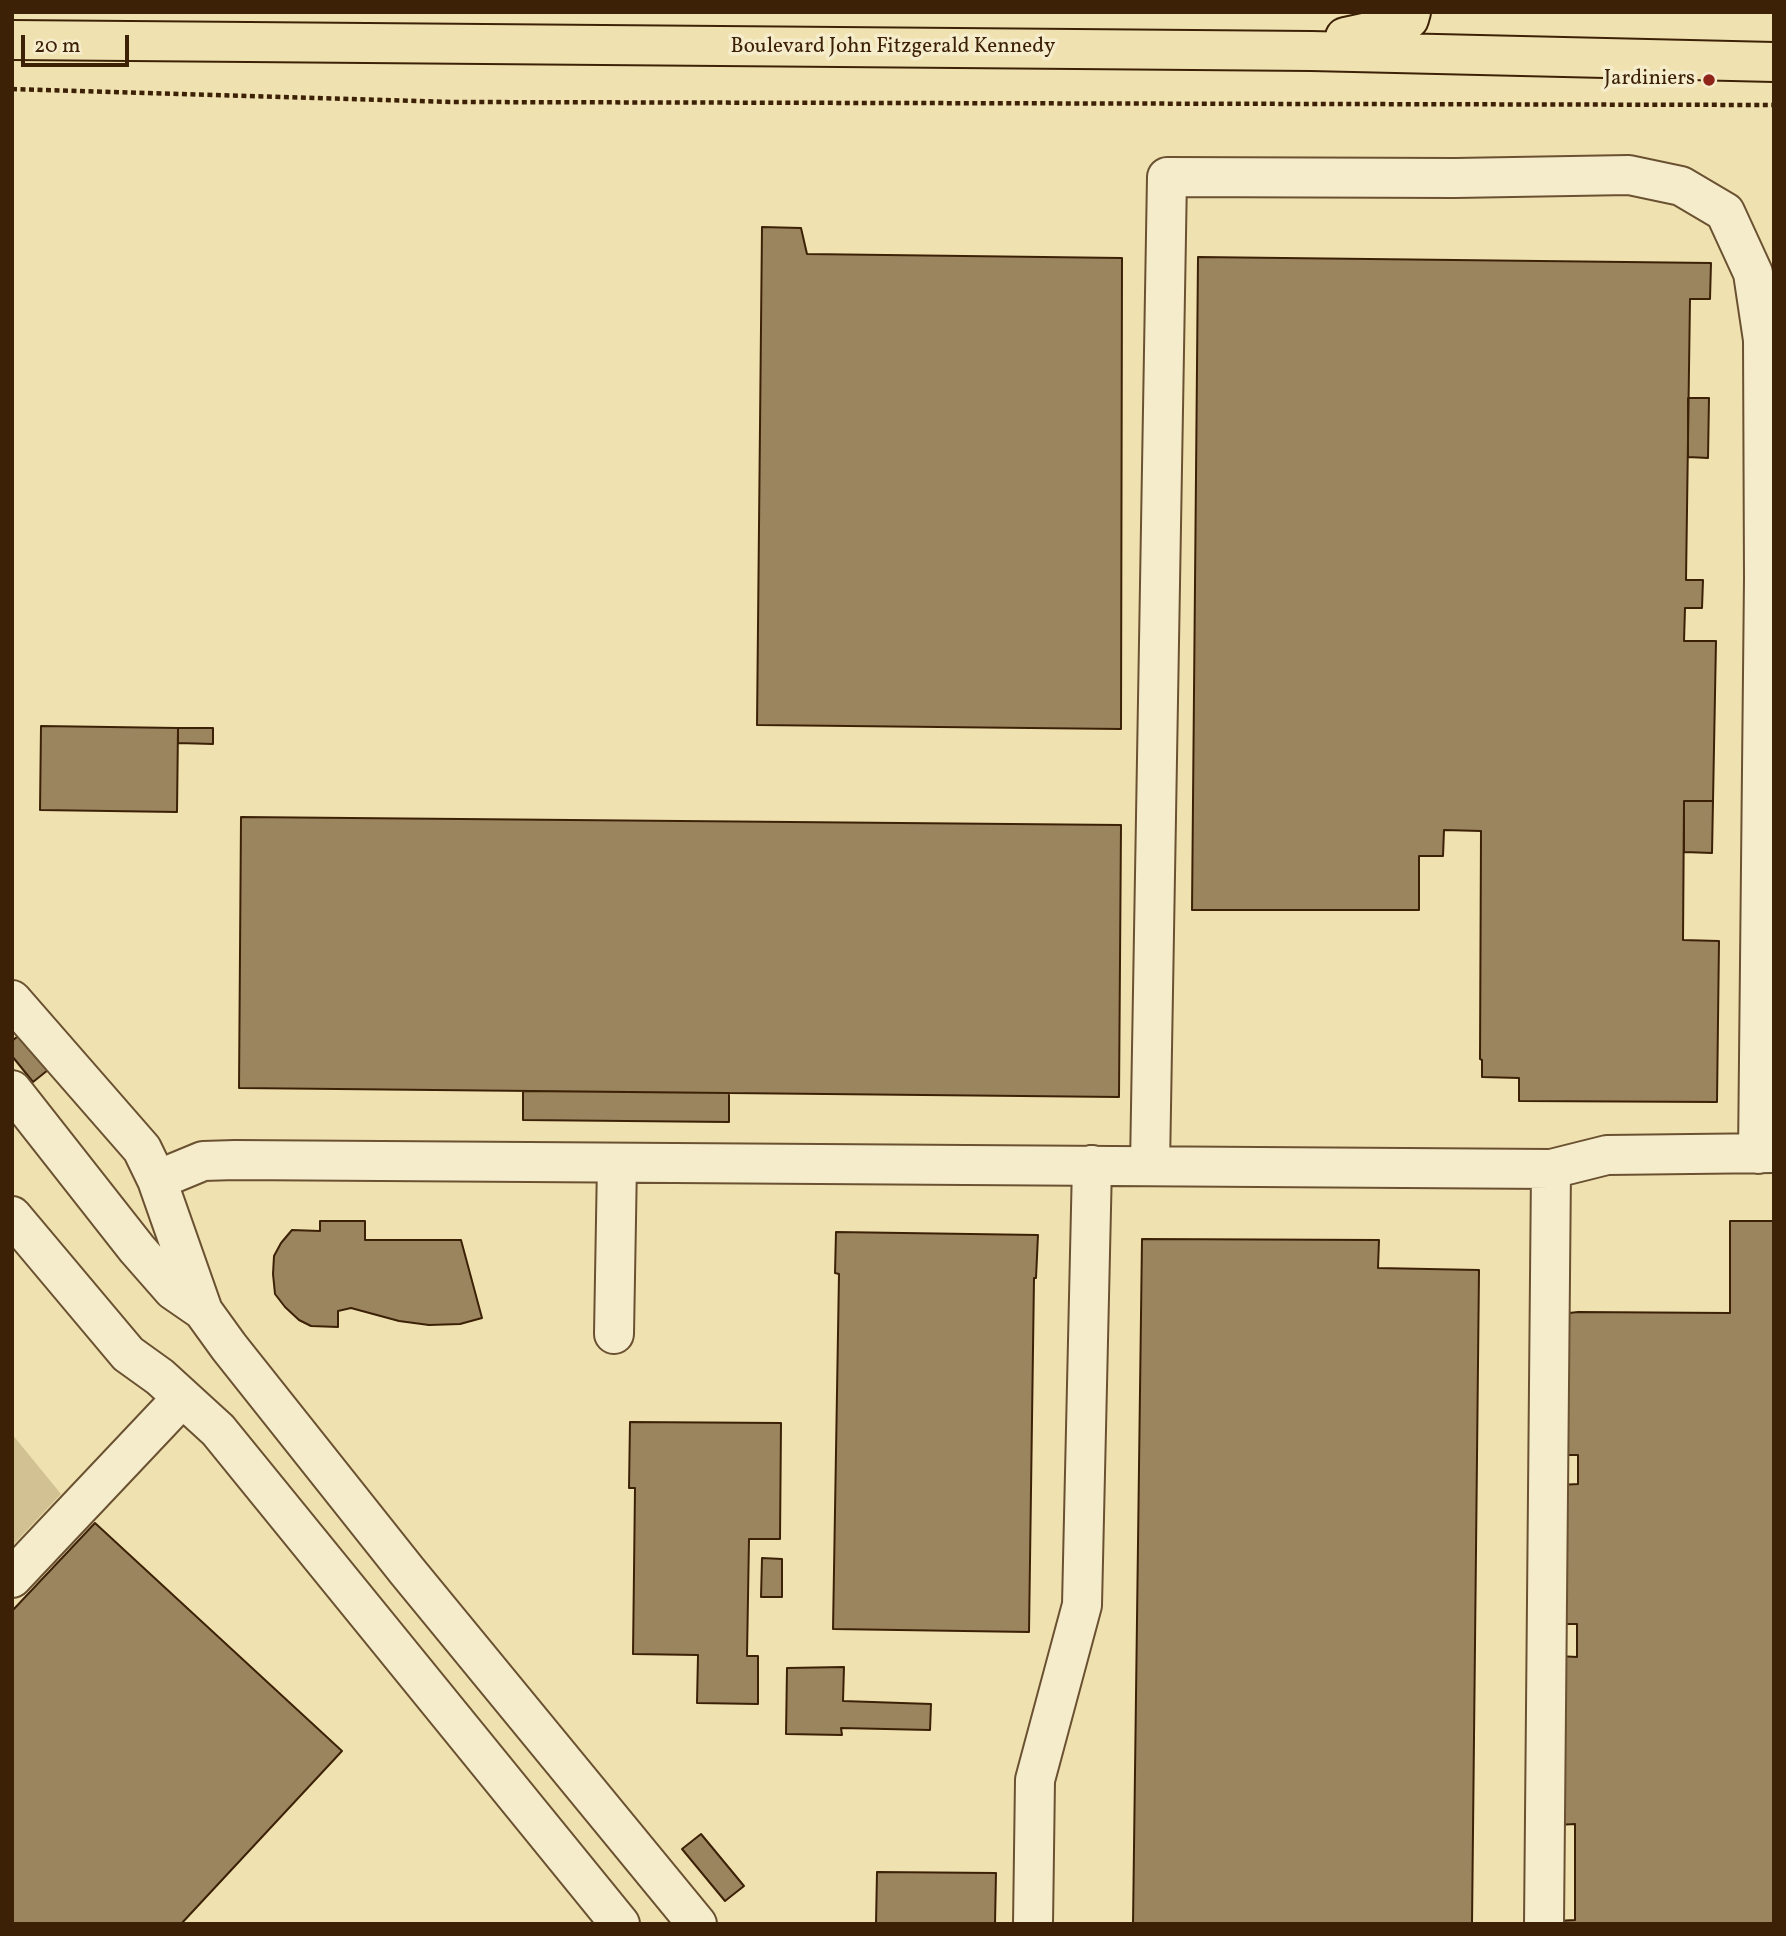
<!DOCTYPE html>
<html>
<head>
<meta charset="utf-8">
<style>
  body { margin:0 }
  #map { position:relative; width:1786px; height:1936px; overflow:hidden; background:#f0e2b0; font-family:Vollkorn,serif }
  canvas { display:block }
  .frame { position:absolute; inset:0; border:14px solid #3d2107; pointer-events:none }
  .scale { position:absolute; left:21px; top:35px; width:108px; height:32px; box-sizing:border-box; border:4px solid #3d2107; border-top:0; padding-left:9px; font-size:21px; line-height:24px; white-space:nowrap; color:#3d2107; -webkit-text-stroke:5px #f5eccc; paint-order:stroke }
</style>
</head>
<body>
<div id="map">
<canvas width="1786" height="1936"></canvas>
<div class="frame"></div>
<div class="scale">20 m</div>
</div>
<script>
const ctx = document.querySelector('canvas').getContext('2d');
ctx.lineJoin = 'round';
function fill(path, color) { ctx.fillStyle = color; ctx.fill(path, 'evenodd'); }
function stroke(path, color, width, dash) { ctx.strokeStyle = color; ctx.lineWidth = width; ctx.lineCap = dash ? 'butt' : 'round'; ctx.setLineDash(dash || []); ctx.stroke(path); }
function label(font, color, halo, rows, align = 'center') {
  ctx.font = font + ' Vollkorn,serif'; ctx.lineWidth = 7; ctx.setLineDash([]); ctx.textBaseline = 'middle'; ctx.strokeStyle = halo; ctx.fillStyle = color; for (const [text, x, y, turn = 0] of rows) {
    ctx.save(); ctx.translate(x, y); ctx.rotate((+turn || 0) * Math.PI / 180); ctx.textAlign = isNaN(turn) ? turn : align; if (halo) ctx.strokeText(text, 0, 0); ctx.fillText(text, 0, 0); ctx.restore();
  }
}
fill(new Path2D(`
  M12,1434L61,1494L12,1546Z`), '#d2c193');
const building = new Path2D(`
  M762,227L801,228L807,254L1122,258L1121,729L757,725Z
  M1198,257L1711,263L1710,299H1690L1686,580H1703L1702,608H1685L1684,641H1716L1713,801H1684L1683,940L1719,941L1717,1102L1519,1101V1078L1482,1077V1060L1480,1059L1481,831L1444,830L1443,856H1419V910H1192Z
  M1688,398H1709L1708,458L1688,457Z
  M41,726L178,728L177,812L40,810Z
  M178,728H213V744L178,743Z
  M1684,801H1713L1712,853L1684,852Z
  M241,817L1121,825L1119,1097L239,1088Z
  M24,1031L53,1066L33,1082L12,1056V1041Z
  M523,1091L729,1093V1122L523,1120Z
  M320,1221H365V1240H461L482,1318L460,1324L429,1325L399,1321L351,1308L338,1311V1327L311,1326L299,1320L285,1307L275,1294L273,1274L274,1256L281,1243L292,1230L320,1231Z
  M1730,1221H1774V1924H1556V1921L1575,1920V1824L1557,1825L1558,1656L1577,1657V1624H1559V1485L1578,1484V1455H1559L1560,1314L1578,1312L1730,1313Z
  M836,1232L1038,1235L1036,1278H1034L1029,1632L833,1629L839,1274L835,1273Z
  M1142,1239L1379,1240L1378,1268L1479,1270L1472,1924H1133Z
  M630,1422L781,1423L780,1539H749L747,1656H758V1704L697,1703L698,1655L633,1654L635,1488H629Z
  M95,1523L342,1751L181,1924H12V1611Z
  M762,1558L782,1559V1597H761Z
  M844,1667L843,1701L931,1704L930,1730L841,1728L842,1735L786,1734L787,1668Z
  M701,1834L744,1886L725,1901L682,1849Z
  M877,1872L996,1873L995,1924H876Z`);
fill(building, '#9a855f');
stroke(building, '#3d2107', 2);
const minor = new Path2D(`
  M12,1000L142,1149L157,1180L203,1311L229,1347L407,1571L697,1924
  M12,1090L137,1249L173,1290L202,1310
  M1150,1165L1167,177L1455,178L1629,175L1681,186L1725,212L1753,273L1763,340L1764,578L1758,1154
  M157,1180L203,1161L235,1160L1551,1169L1607,1155L1774,1153
  M12,1216L128,1354L160,1377L218,1430L620,1924
  M614,1334L617,1163
  M12,1578L182,1398
  M1033,1924L1035,1780L1082,1605L1092,1165
  M1544,1924L1551,1169`);
const major = new Path2D(`
  M1345,37L1396,26L1409,19L1411,12
  M12,40L1311,51L1774,62`);
stroke(minor, '#6a5131', 42);
stroke(major, '#3d2107', 42);
stroke(new Path2D(`
  M12,89L450,102L1774,105`), '#3d2107', 4.5, [5, 3.5]);
stroke(minor, '#f5eccc', 38);
stroke(major, '#f0e2b0', 38);
for (const [x, y, r, color] of [
  [1709,80,7,"#8f2418"]
]) { const dot = new Path2D(); dot.arc(x, y, r, 0, 2 * Math.PI); ctx.fillStyle = color; ctx.fill(dot); stroke(dot, '#f5eccc', 2.5); }
label('21px', '#3d2107', '#f5eccc', [
  ["Boulevard John Fitzgerald Kennedy",893,48]
]);
label('21px', '#3d2107', '#f5eccc', [
  ["Jardiniers",1695,80]
], 'right');
</script>
</body>
</html>
